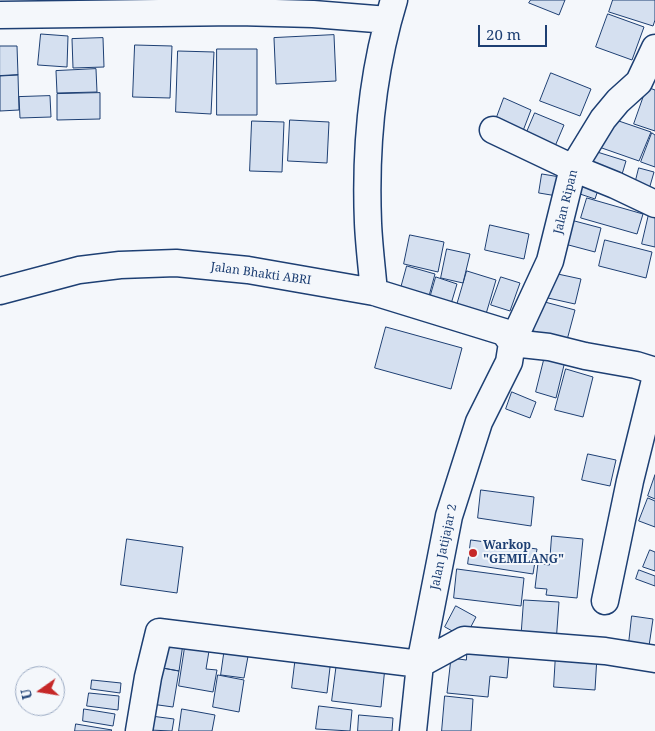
<!DOCTYPE html>
<html>
<head>
<meta charset="utf-8">
<style>
  body { margin:0 }
  #map { position:relative; width:655px; height:731px; overflow:hidden; background:#f4f7fb; font-family:"Noto Serif",serif }
  canvas { display:block }
  .north { position:absolute; left:15px; top:666px; width:50px; height:50px; box-sizing:border-box; background:#f4f7fb; border:1px solid #9eadc5; border-radius:50%; rotate:257deg; font-size:14px; font-weight:700; line-height:20px; text-align:center; color:#1d3f73 }
  .north::after { content:''; display:block; margin:auto; width:18px; height:22px; background:#c62828; clip-path:polygon(50% 0,100% 100%,50% 72%,0 100%) }
  .scale { position:absolute; left:478px; top:25px; width:69px; height:22px; box-sizing:border-box; border:2px solid #1d3f73; border-top:0; padding-left:6px; font-size:15px; line-height:18px; white-space:nowrap; color:#1d3f73; -webkit-text-stroke:4px #f4f7fb; paint-order:stroke }
</style>
</head>
<body>
<div id="map">
<canvas width="655" height="731"></canvas>
<div class="north">U</div>
<div class="scale">20 m</div>
</div>
<script>
const ctx = document.querySelector('canvas').getContext('2d');
ctx.lineJoin = 'round';
function fill(path, color) { ctx.fillStyle = color; ctx.fill(path, 'evenodd'); }
function stroke(path, color, width, dash) { ctx.strokeStyle = color; ctx.lineWidth = width; ctx.lineCap = dash ? 'butt' : 'round'; ctx.setLineDash(dash || []); ctx.stroke(path); }
function label(font, color, halo, rows, align = 'center') {
  ctx.font = font + ' "Noto Serif",serif'; ctx.lineWidth = 4; ctx.setLineDash([]); ctx.textBaseline = 'middle'; ctx.strokeStyle = halo; ctx.fillStyle = color; for (const [text, x, y, turn = 0] of rows) {
    ctx.save(); ctx.translate(x, y); ctx.rotate((+turn || 0) * Math.PI / 180); ctx.textAlign = isNaN(turn) ? turn : align; if (halo) ctx.strokeText(text, 0, 0); ctx.fillText(text, 0, 0); ctx.restore();
  }
}
const building = new Path2D(`
  M531,0H565L559,15L529,3Z
  M613,0H655V20L653,26L609,12Z
  M608,14L644,27L632,60L596,47Z
  M41,34L68,36L67,67L38,65Z
  M334,35L336,81L276,84L274,38Z
  M103,38L104,67L73,68L72,39Z
  M135,45L172,46L170,98L133,97Z
  M0,46H17L18,75L0,76Z
  M217,49H257V115H217Z
  M178,51L214,52L211,114L176,112Z
  M96,69L97,92L57,93L56,71Z
  M551,73L591,89L580,116L540,101Z
  M18,75L19,110L0,111V76Z
  M647,87L655,90V131L634,124Z
  M100,93V119L57,120V94Z
  M50,96L51,117L20,118L19,97Z
  M504,98L531,110L521,136L494,125Z
  M535,113L564,125L553,151L524,139Z
  M610,118L651,132L639,161L599,147Z
  M290,120L329,122L327,163L288,161Z
  M252,121L284,122L282,172L250,171Z
  M652,133L655,135V167L641,162Z
  M594,151L626,161L620,181L588,171Z
  M639,168L654,172L648,193L634,188Z
  M542,174L560,177L557,196L539,193Z
  M576,176L600,184L595,199L571,191Z
  M587,198L643,214L637,234L581,218Z
  M649,214L655,216V247L642,244Z
  M567,219L601,228L595,252L561,243Z
  M490,225L529,234L524,259L485,250Z
  M410,235L444,242L438,272L404,264Z
  M605,240L652,252L646,278L599,266Z
  M447,249L470,254L463,283L441,278Z
  M407,266L435,274L429,296L401,288Z
  M467,271L496,280L486,314L457,305Z
  M553,273L581,279L575,304L548,298Z
  M436,277L457,284L451,304L430,298Z
  M501,277L520,283L510,311L491,305Z
  M541,301L575,310L567,340L533,331Z
  M386,327L462,348L451,389L375,368Z
  M545,356L565,361L556,398L536,392Z
  M566,369L593,377L583,417L555,410Z
  M512,392L536,402L530,418L506,409Z
  M588,454L616,460L610,486L582,480Z
  M655,475V499L648,496Z
  M481,490L534,497L531,526L478,518Z
  M648,498L655,501V527L639,521Z
  M552,536L583,539L577,598L546,595L547,589L535,588L538,563L549,565Z
  M127,539L183,547L177,593L121,585Z
  M471,540L537,549L533,574L468,564Z
  M650,550L655,552V571L643,567Z
  M457,569L524,578L521,606L454,598Z
  M639,570L655,576V586L636,579Z
  M524,600L559,602L556,643L521,641Z
  M456,606L476,617L465,638L445,627Z
  M632,616L653,619L649,646L629,643Z
  M162,634L184,637L179,671L157,667Z
  M468,640L510,645L507,678L490,676L488,697L447,693L451,658L466,660Z
  M185,647L209,651L206,669L217,670L213,692L179,686Z
  M225,647L249,651L244,678L221,675Z
  M556,653L597,656L595,690L554,687Z
  M296,655L331,659L327,693L292,688Z
  M337,662L385,667L381,707L332,701Z
  M157,667L179,671L173,707L151,704Z
  M218,675L244,680L239,712L213,707Z
  M92,680L121,683L120,693L91,689Z
  M89,693L119,696L118,710L87,706Z
  M445,696L473,699L471,731H442Z
  M319,706L352,710L350,731L316,729Z
  M84,709L115,714L113,726L83,721Z
  M182,709L215,715L212,731H179Z
  M359,715L393,718L392,731H358Z
  M151,716L174,719L172,731L149,730Z
  M76,724L112,730L111,731H75Z`);
fill(building, '#d5e0f0');
stroke(building, '#1d3f73', 1);
const minor = new Path2D(`
  M0,15L238,12L313,14L388,20
  M493,130L573,168L615,185L655,204
  M0,291L79,270L120,265L176,263L248,270L374,292L504,332L512,343
  M374,292C372,269 369,246 368,223C365,148 372,72 394,0
  M512,343L549,347L585,356L636,365L655,371
  M605,601L630,481L655,380
  M139,731L148,677L159,632L420,664L464,640L605,651L655,659
  M413,731L420,664L449,516L479,422L509,362L512,343L550,261L573,168L603,119L618,101L639,82L655,48`);
stroke(minor, '#1d3f73', 29);
stroke(minor, '#f4f7fb', 26);
for (const [x, y, r, color] of [
  [473,553,5,"#c62828"]
]) { const dot = new Path2D(); dot.arc(x, y, r, 0, 2 * Math.PI); ctx.fillStyle = color; ctx.fill(dot); stroke(dot, '#f4f7fb', 2); }
label('12px', '#1d3f73', '#f4f7fb', [
  ["Jalan Ripan",566,202,-76],
  ["Jalan Bhakti ABRI",261,274,8],
  ["Jalan Jatijajar 2",444,547,-78]
]);
label('bold 12px', '#1d3f73', '#f4f7fb', [
  ["Warkop",483,546],
  ["\"GEMILANG\"",483,560]
], 'left');
</script>
</body>
</html>
